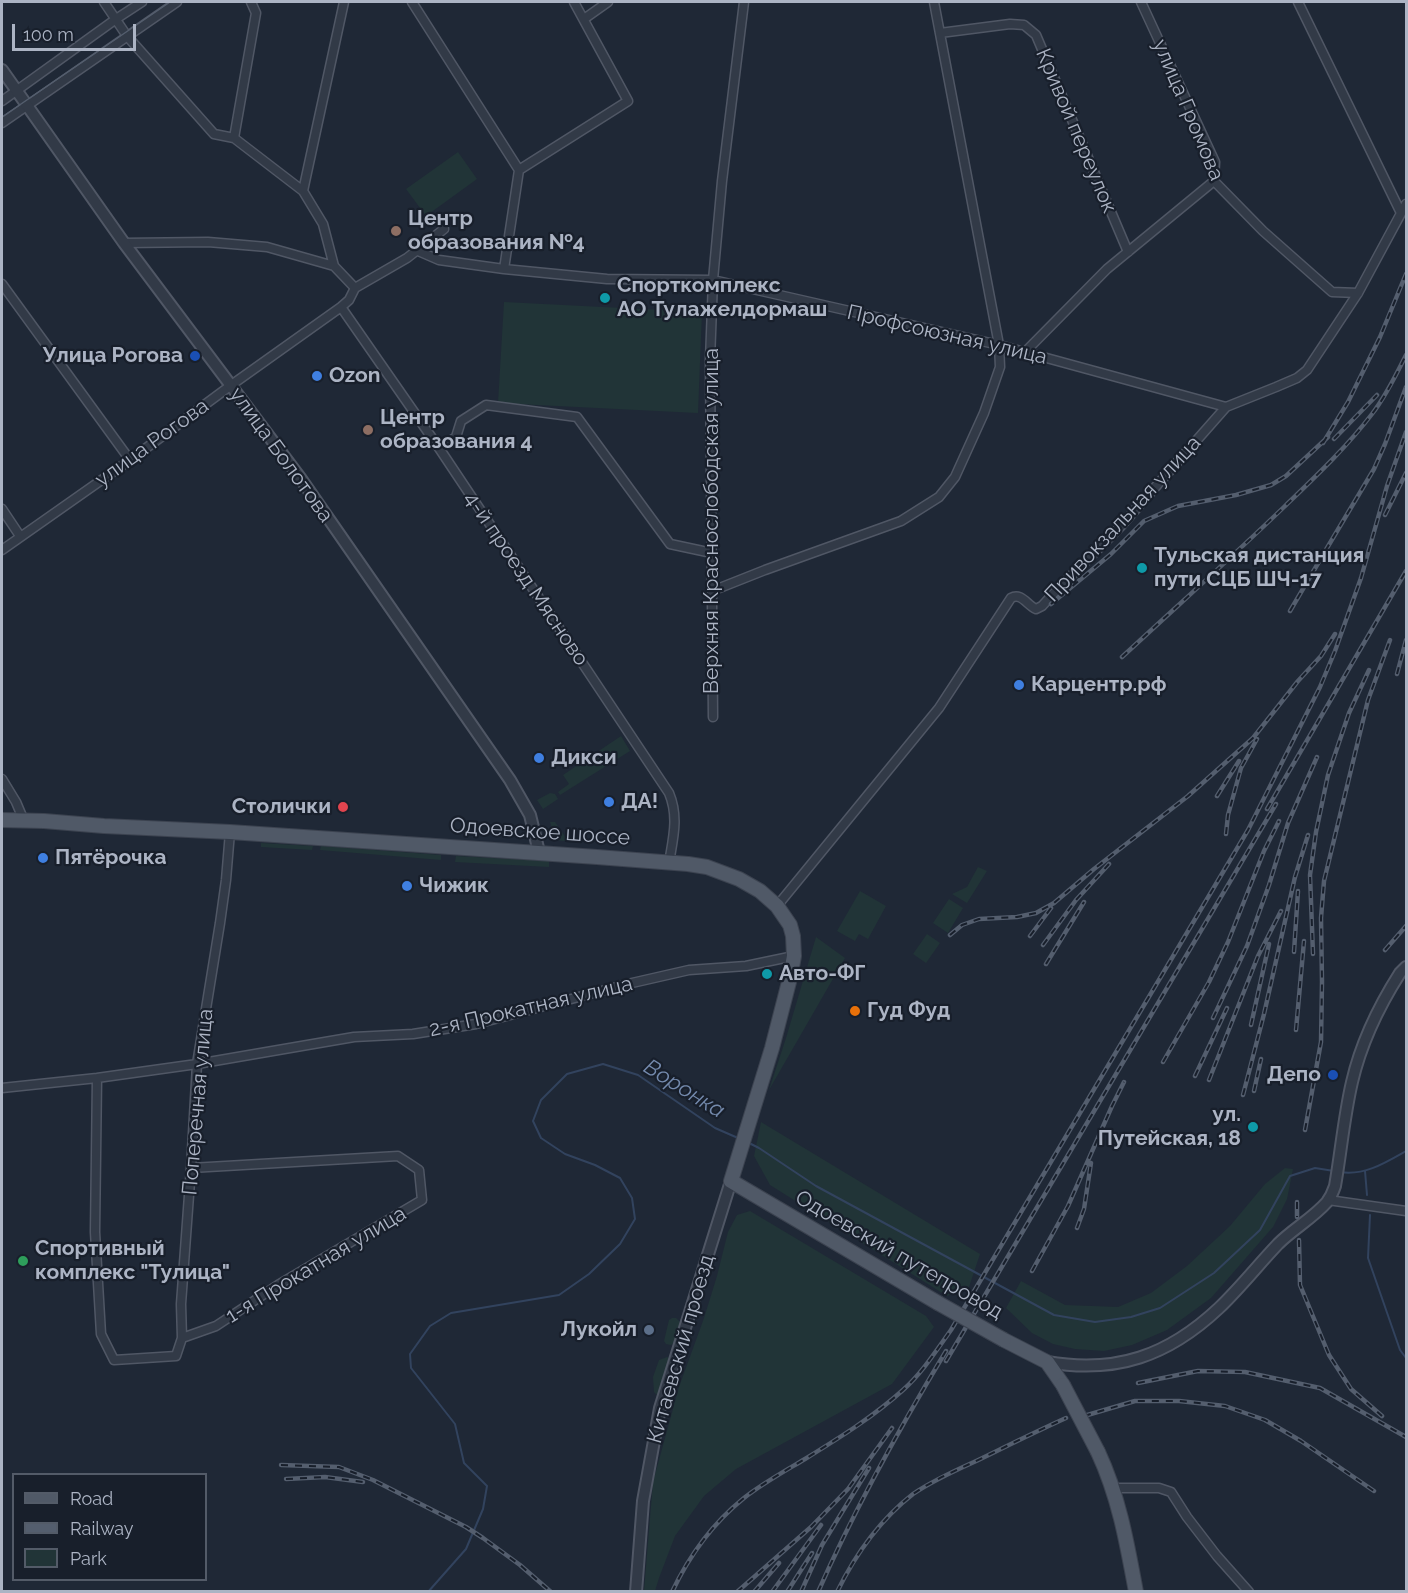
<!DOCTYPE html>
<html>
<head>
<meta charset="utf-8">
<style>
  body { margin:0 }
  #map { position:relative; width:1408px; height:1593px; overflow:hidden; background:#1f2836; font-family:Raleway,sans-serif }
  canvas { display:block }
  .frame { position:absolute; inset:0; border:3px solid #acb4c4; pointer-events:none }
  .legend { position:absolute; left:12px; top:1473px; width:195px; height:108px; box-sizing:border-box; background:#181f2b; border:2px solid #535b68; margin:0; padding:8px 10px; list-style:none; font-size:18px; color:#acb4c4 }
  .legend li { display:flex; align-items:center; gap:12px; height:30px }
  .legend b { width:30px; border:2px solid #535b68 }
  .scale { position:absolute; left:12px; top:24px; width:124px; height:27px; box-sizing:border-box; border:3px solid #acb4c4; border-top:0; padding-left:8px; font-size:18px; line-height:21px; white-space:nowrap; color:#acb4c4; -webkit-text-stroke:4px #181f2b; paint-order:stroke }
</style>
</head>
<body>
<div id="map">
<canvas width="1408" height="1593"></canvas>
<div class="frame"></div>
<ul class="legend">
<li><b style="height:8px;background:#505967"></b>Road</li>
<li><b style="height:8px;background:#545e6e"></b>Railway</li>
<li><b style="height:16px;background:#213437"></b>Park</li>
</ul>
<div class="scale">100 m</div>
</div>
<script>
const ctx = document.querySelector('canvas').getContext('2d');
ctx.lineJoin = 'round';
function fill(path, color) { ctx.fillStyle = color; ctx.fill(path, 'evenodd'); }
function stroke(path, color, width, dash) { ctx.strokeStyle = color; ctx.lineWidth = width; ctx.lineCap = dash ? 'butt' : 'round'; ctx.setLineDash(dash || []); ctx.stroke(path); }
function label(font, color, halo, rows, align = 'center') {
  ctx.font = font + ' Raleway,sans-serif'; ctx.lineWidth = 4.5; ctx.setLineDash([]); ctx.textBaseline = 'middle'; ctx.strokeStyle = halo; ctx.fillStyle = color; for (const [text, x, y, turn = 0] of rows) {
    ctx.save(); ctx.translate(x, y); ctx.rotate((+turn || 0) * Math.PI / 180); ctx.textAlign = isNaN(turn) ? turn : align; if (halo) ctx.strokeText(text, 0, 0); ctx.fillText(text, 0, 0); ctx.restore();
  }
}
fill(new Path2D(`
  M458,152L477,179L426,216L406,189Z
  M504,302L702,312L698,413L498,403Z
  M621,736L630,751L560,795L558,792L569,784L563,775Z
  M550,793L555,794L558,799L543,809L537,800Z
  M550,822H555L566,838L578,841L580,843L556,840Z
  M261,843L313,846L312,850L261,847Z
  M321,846L441,855V860L320,850Z
  M456,856L549,861V867L455,862Z
  M978,867L987,871L967,903L952,894L967,887Z
  M860,891L886,906L868,939L859,934L855,941L837,931Z
  M949,899L963,908L948,933L933,923Z
  M927,934L940,943L926,963L913,954Z
  M816,937L845,958L769,1090L786,1038Z
  M761,1122L980,1254L969,1287L947,1296L770,1185L754,1156Z
  M1285,1168L1293,1169L1287,1199L1273,1227L1211,1298L1167,1330L1132,1345L1104,1351L1075,1349L1053,1344L1032,1333L1006,1308L1021,1281L1065,1305L1118,1307L1151,1293L1187,1266L1230,1226L1265,1184Z
  M750,1211L926,1316L934,1327L892,1384L736,1469L704,1496L675,1536L659,1578L655,1591H644L653,1482L679,1387L704,1318L717,1276L728,1232L737,1215Z
  M672,1318H676L680,1322L676,1341L671,1345L666,1344L664,1341L669,1320Z
  M667,1357L669,1358L661,1394L657,1395L654,1392L653,1377L659,1360Z`), '#213437');
stroke(new Path2D(`
  M749,1143L759,1148L816,1186L1054,1315L1095,1322L1131,1317L1160,1308L1214,1273L1260,1230L1290,1176L1315,1168L1334,1171
  M1365,1171L1367,1195
  M1340,1172C1364,1176 1385,1163 1406,1151
  M1370,1215L1368,1258L1400,1350L1406,1358
  M428,1592L466,1549L483,1509L487,1486L464,1463L455,1424L411,1368L410,1354L430,1326L451,1313L559,1295L589,1274L620,1244L635,1219L632,1198L620,1178L595,1165L565,1154L541,1138L533,1121L541,1100L567,1074L603,1064L638,1075L715,1128L738,1138`), '#32435e', 2);
const minor = new Path2D(`
  M104,2L127,36L214,134L234,138L303,191L323,224L334,266L355,288
  M412,2L519,170
  M1141,2L1215,162L1214,181L1263,231L1332,292L1358,293
  M1298,2L1401,213
  M584,19L608,2
  M940,33L1010,24L1024,25L1036,35L1128,252
  M2,101L116,19L142,2
  M2,123L177,2
  M234,138L256,13L251,2
  M519,170L628,101L574,2
  M303,191L344,2
  M124,243L208,242L267,247L334,266
  M416,250L439,260L504,269L607,279L713,280L999,345L1226,407
  M504,269L519,170
  M2,284L130,460
  M341,307L439,448L669,793C679,817 673,838 669,863
  M1025,352L1107,269L1214,181
  M439,448L456,437L461,421L486,405L577,417L670,544L712,553
  M2,509L20,536
  M2,550L130,460L230,386L341,307L349,300L355,288L407,258L444,229
  M712,591L765,570L901,521L939,497L955,477L984,413L1000,367L999,345L934,2
  M713,717L710,360L713,280L722,181L744,2
  M2,779L16,802L24,821
  M777,906L939,708L1011,598C1021,592 1027,605 1036,609L1042,606L1054,593L1121,526L1226,407L1276,387L1297,378L1307,370L1358,293L1406,204
  M97,1078L95,1232L101,1334L114,1360L176,1356L182,1338L181,1304L191,1168L197,1064L220,923L226,880L230,832
  M2,1088L97,1078L197,1064L354,1037L413,1034L476,1024L632,983L689,970L746,966L794,956
  M1328,1200L1406,1211
  M182,1338L216,1326L278,1285L422,1200L419,1170L398,1156L191,1168
  M1113,1488H1159L1171,1492L1187,1517L1217,1556L1249,1592`);
const tertiary = new Path2D(`
  M2,70L124,243L301,479L510,780L530,815L539,852
  M1047,1362C1116,1374 1168,1356 1219,1308C1240,1288 1258,1265 1278,1244C1293,1229 1313,1218 1327,1202C1330,1198 1333,1192 1335,1186C1341,1152 1344,1116 1352,1082C1361,1043 1379,1006 1400,973L1406,967
  M636,1592L643,1501L660,1408L731,1181`);
const primary = new Path2D(`
  M2,820L44,821L104,826L230,832L597,857L688,864L707,867L739,879L760,891L777,906L790,925L793,936L794,956L790,978L772,1048L731,1181L938,1303
  M1004,1340L1047,1362L1063,1385
  M1098,1452C1119,1497 1127,1543 1136,1592`);
stroke(minor, '#505765', 11);
stroke(tertiary, '#505765', 14);
stroke(primary, '#3c4350', 16);
stroke(minor, '#323a47', 8);
stroke(tertiary, '#323a47', 10);
stroke(primary, '#505967', 14);
stroke(new Path2D(`
  M2,117L170,2`), '#545e6e', 1.5);
const rail = new Path2D(`
  M1334,439L1377,395
  M1323,443L1348,402L1380,337L1406,274
  M1385,515L1406,473
  M1051,604L1111,554L1144,521L1178,506L1236,495L1271,485L1286,476L1328,437
  M1290,611L1327,548L1374,469L1385,444L1406,387
  M1122,657C1176,607 1231,558 1284,507C1314,478 1346,448 1372,414C1386,396 1396,375 1406,355
  M1397,674L1406,640
  M1217,796L1239,761
  M1267,809L1406,571
  M1226,834L1228,815L1241,768L1257,739
  M950,935L962,925L979,919L1017,917L1036,913L1054,903L1094,869L1188,796L1253,738L1298,681L1321,656L1335,634
  M1030,936L1051,908
  M1043,945L1076,900L1109,864
  M1385,950L1406,926
  M1294,952L1298,891
  M1313,954L1310,875L1316,832L1328,775L1349,713L1369,670
  M1046,964L1084,902
  M1213,1018L1247,946L1269,885L1288,823L1317,757
  M1251,1025L1269,944
  M1296,1030L1304,941
  M1163,1062L1209,982L1228,942L1264,851L1279,821
  M1195,1076L1227,1008
  M1209,1080L1258,956L1281,911
  M1254,1091L1261,1059
  M1243,1095L1264,1014L1295,877L1308,835
  M1305,1130L1321,1042L1322,982L1321,918L1324,881L1368,700L1390,640
  M1297,1202V1217
  M1077,1228L1084,1209L1091,1163
  M1299,1240L1300,1285L1329,1355L1351,1389L1382,1416
  M1032,1271L1068,1206L1112,1106L1124,1082
  M946,1361L1276,804
  M1138,1383L1198,1371L1245,1372L1320,1388L1406,1437
  M1084,1416L1135,1401H1179L1225,1406L1265,1420L1301,1441L1374,1491
  M281,1465L339,1467L373,1480L466,1527L483,1538L520,1565L551,1592
  M286,1479L325,1477L363,1482
  M672,1592C689,1556 713,1523 744,1498C763,1483 785,1471 805,1459C839,1438 873,1417 903,1390C922,1373 936,1351 951,1330L1248,830L1320,687L1335,651L1361,578L1387,486L1406,432
  M737,1592L811,1527L848,1489L892,1428
  M754,1592L779,1563
  M772,1592L821,1525
  M787,1592L812,1553
  M801,1592L822,1545L869,1468
  M818,1592C855,1508 899,1429 946,1351
  M837,1592C855,1555 881,1519 913,1494C932,1481 954,1471 974,1462C1005,1447 1035,1432 1066,1418`);
stroke(rail, '#545e6e', 4.5);
stroke(rail, '#181f2b', 2, [7]);
const primaryBridge = new Path2D(`
  M938,1303L1004,1340
  M1063,1385L1098,1452`);
stroke(primaryBridge, '#3c4350', 16, []);
stroke(primaryBridge, '#505967', 14);
for (const [x, y, r, color] of [
  [396,231,6,"#8d6e63"],
  [605,298,6,"#0f9aa8"],
  [195,356,6,"#1a4fb4"],
  [317,376,6,"#3f7fe0"],
  [368,430,6,"#8d6e63"],
  [1142,568,6,"#0f9aa8"],
  [1019,685,6,"#3f7fe0"],
  [539,758,6,"#3f7fe0"],
  [609,802,6,"#3f7fe0"],
  [343,807,6,"#e0444e"],
  [43,858,6,"#3f7fe0"],
  [407,886,6,"#3f7fe0"],
  [767,974,6,"#0f9aa8"],
  [855,1011,6,"#e8710a"],
  [1333,1075,6,"#1a4fb4"],
  [1253,1127,6,"#0f9aa8"],
  [23,1261,6,"#2e9e5b"],
  [649,1330,6,"#5c6f8a"]
]) { const dot = new Path2D(); dot.arc(x, y, r, 0, 2 * Math.PI); ctx.fillStyle = color; ctx.fill(dot); stroke(dot, '#181f2b', 2); }
label('21px', '#acb4c4', '#181f2b', [
  ["улица Громова",1188,110,67],
  ["Кривой переулок",1076,131,67],
  ["Профсоюзная улица",947,335,13],
  ["улица Рогова",152,443,-36],
  ["улица Болотова",281,455,54],
  ["Привокзальная улица",1123,519,-47],
  ["Верхняя Краснослободская улица",712,521,-90],
  ["4-й проезд Мясново",526,579,56],
  ["Одоевское шоссе",540,832,4],
  ["2-я Прокатная улица",531,1007,-13],
  ["Поперечная улица",198,1102,-85],
  ["Одоевский путепровод",899,1255,30],
  ["1-я Прокатная улица",316,1265,-31],
  ["Китаевский проезд",681,1349,-74]
]);
label('bold 21px', '#acb4c4', '#181f2b', [
  ["Центр",408,219],
  ["образования №4",408,243],
  ["Спорткомплекс",617,286],
  ["АО Тулажелдормаш",617,310],
  ["Улица Рогова",183,356,"right"],
  ["Ozon",329,376],
  ["Центр",380,418],
  ["образования 4",380,442],
  ["Тульская дистанция",1154,556],
  ["пути СЦБ ШЧ-17",1154,580],
  ["Карцентр.рф",1031,685],
  ["Дикси",551,758],
  ["ДА!",621,802],
  ["Столички",331,807,"right"],
  ["Пятёрочка",55,858],
  ["Чижик",419,886],
  ["Авто-ФГ",779,974],
  ["Гуд Фуд",867,1011],
  ["Депо",1321,1075,"right"],
  ["ул.",1241,1115,"right"],
  ["Путейская, 18",1241,1139,"right"],
  ["Спортивный",35,1249],
  ["комплекс \"Тулица\"",35,1273],
  ["Лукойл",637,1330,"right"]
], 'left');
label('italic 22px', '#748aad', '#181f2b', [
  ["Воронка",684,1089,32]
]);
</script>
</body>
</html>
